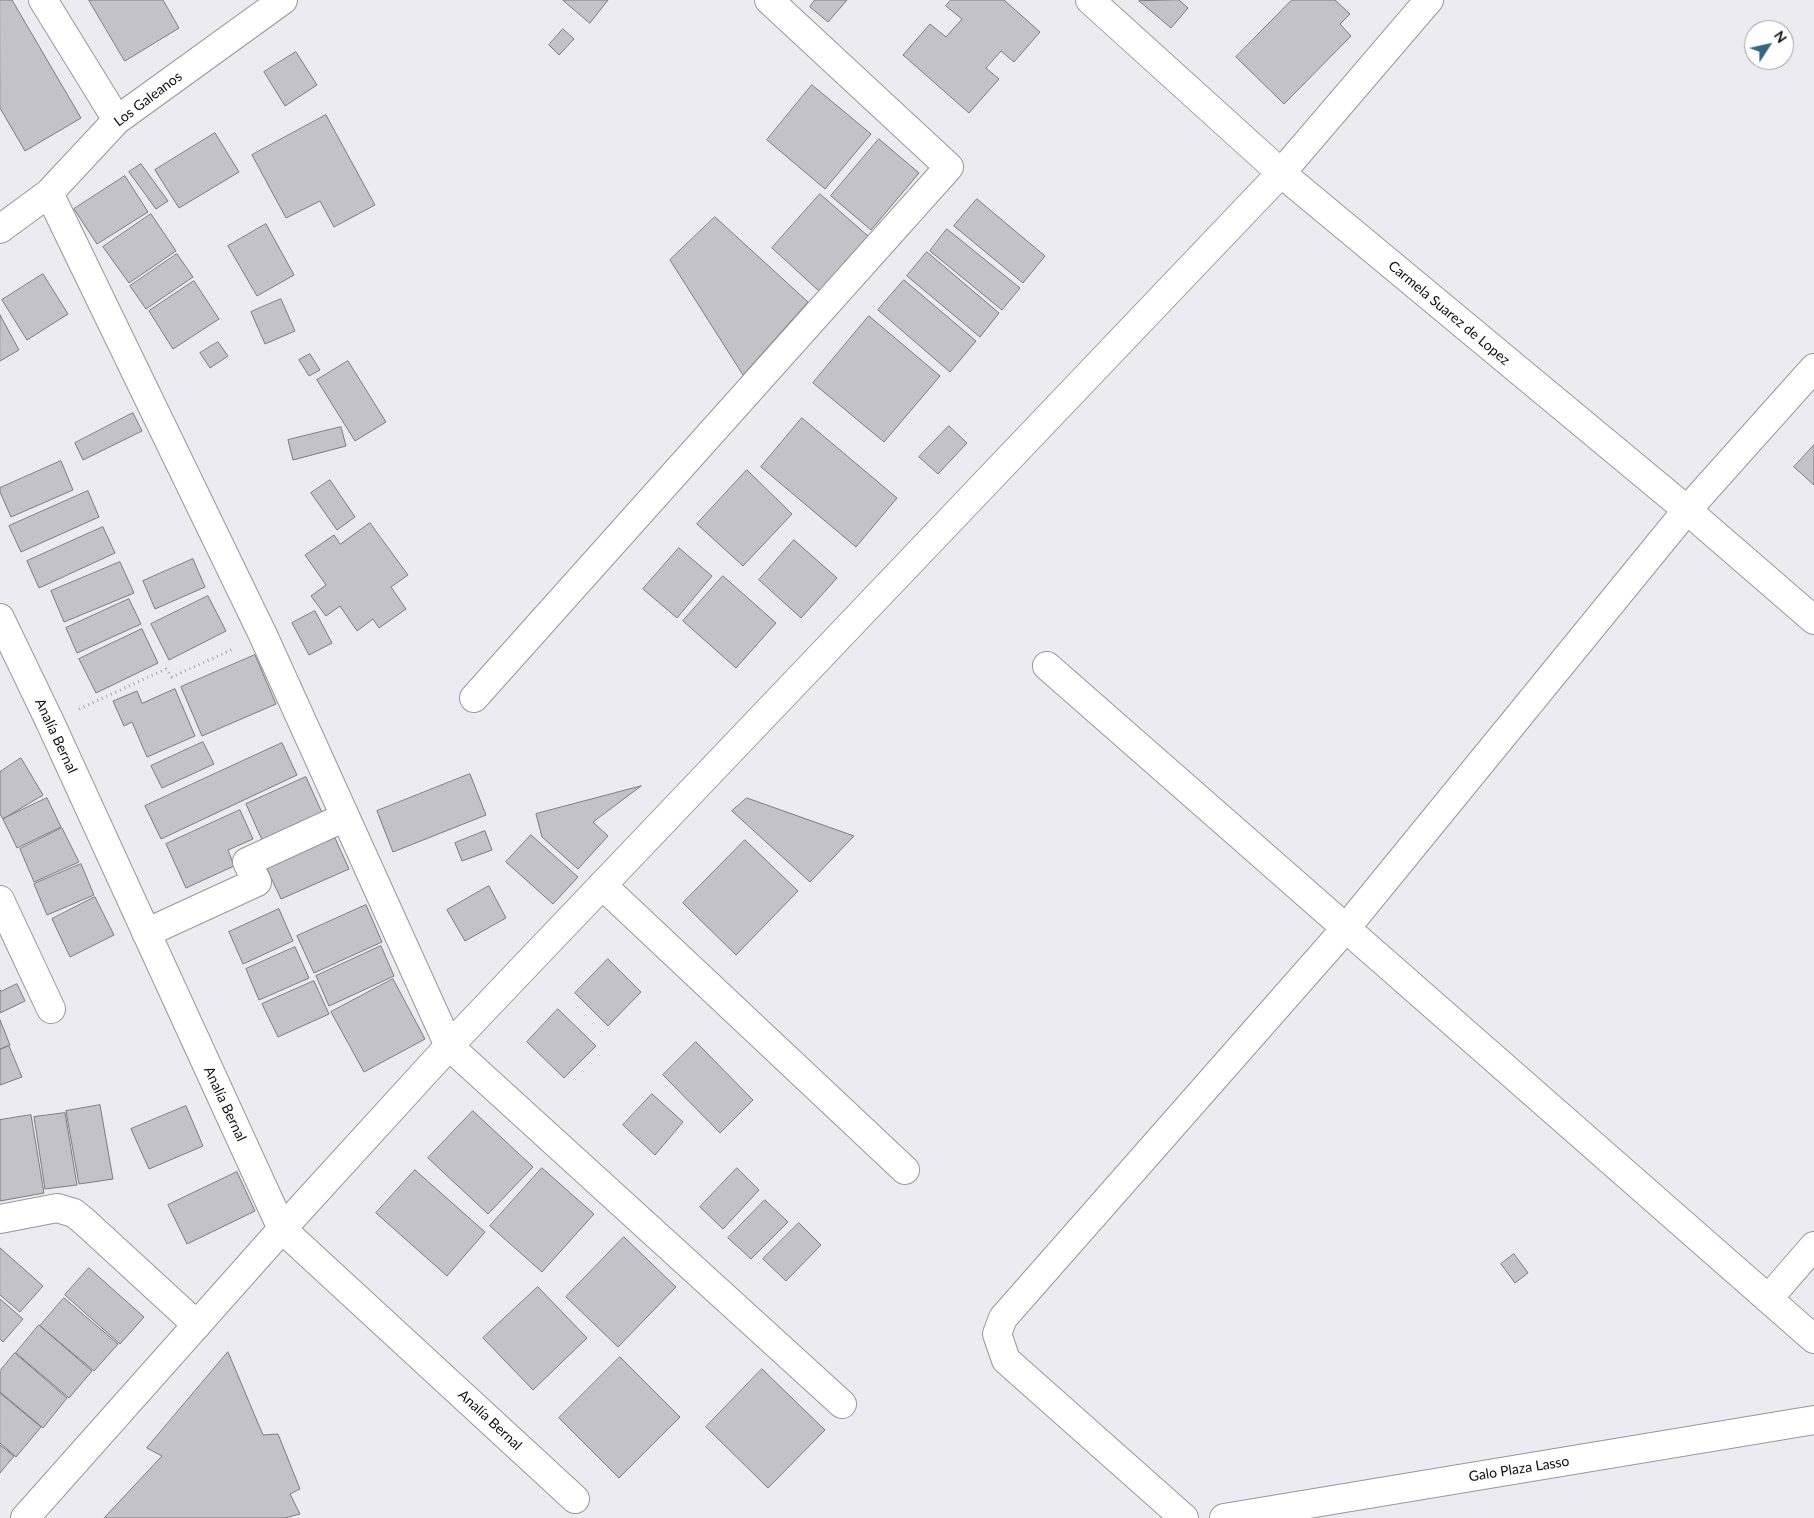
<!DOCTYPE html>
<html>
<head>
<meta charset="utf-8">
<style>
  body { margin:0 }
  #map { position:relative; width:1814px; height:1518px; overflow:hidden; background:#ecebf1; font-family:Lato,sans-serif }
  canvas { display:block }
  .north { position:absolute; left:1744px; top:20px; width:50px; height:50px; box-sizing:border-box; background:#fff; border:1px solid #9f9e9f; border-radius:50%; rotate:55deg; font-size:14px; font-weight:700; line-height:20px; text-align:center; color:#0e0d0f }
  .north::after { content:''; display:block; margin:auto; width:18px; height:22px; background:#326783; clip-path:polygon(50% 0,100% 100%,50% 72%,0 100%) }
</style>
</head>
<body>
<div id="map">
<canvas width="1814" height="1518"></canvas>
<div class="north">N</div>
</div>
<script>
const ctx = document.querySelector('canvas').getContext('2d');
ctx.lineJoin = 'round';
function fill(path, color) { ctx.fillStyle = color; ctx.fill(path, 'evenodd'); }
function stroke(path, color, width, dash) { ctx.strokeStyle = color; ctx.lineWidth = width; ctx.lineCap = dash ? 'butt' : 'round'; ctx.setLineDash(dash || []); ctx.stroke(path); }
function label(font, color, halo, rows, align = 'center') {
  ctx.font = font + ' Lato,sans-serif'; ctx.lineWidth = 4; ctx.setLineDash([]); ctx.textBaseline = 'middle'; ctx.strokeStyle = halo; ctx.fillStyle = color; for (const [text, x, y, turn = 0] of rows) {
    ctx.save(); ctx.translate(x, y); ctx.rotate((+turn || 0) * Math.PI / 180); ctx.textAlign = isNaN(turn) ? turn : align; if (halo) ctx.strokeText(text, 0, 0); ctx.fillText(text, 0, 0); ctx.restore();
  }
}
const building = new Path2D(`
  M0,0H12L81,118L25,151L0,108Z
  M89,0H163L179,28L125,61Z
  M563,0H608L590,23Z
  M815,0H847L828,22L810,7Z
  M951,0H1004L1040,32L1014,62L1001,51L986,68L999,79L969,113L903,55L930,24L946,37L962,19L946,6Z
  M1179,0L1188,8L1171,28L1139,1Z
  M1292,0H1335L1350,14L1340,24L1351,36L1284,104L1236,57Z
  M563,29L574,39L559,55L549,45Z
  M296,52L317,85L285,106L264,72Z
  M812,85L871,134L825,189L767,140Z
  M326,115L375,205L334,227L320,201L286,218L252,155Z
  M215,133L239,172L179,208L155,170Z
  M879,139L919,173L871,230L831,196Z
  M141,164L168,201L156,209L129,172Z
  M125,176L148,212L97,244L74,209Z
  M820,194L868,236L819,291L772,248Z
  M977,199L1045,256L1023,283L954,226Z
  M151,214L176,251L129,283L103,247Z
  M715,217L808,302L743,375L670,260Z
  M266,224L294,275L257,296L228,246Z
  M947,229L1020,288L1002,310L930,251Z
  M927,252L999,313L980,337L907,276Z
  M177,254L193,277L146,309L130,286Z
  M43,274L68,314L27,340L2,300Z
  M904,280L976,341L950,372L878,310Z
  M194,281L219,319L173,349L149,311Z
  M281,299L295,331L265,344L251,312Z
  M0,315L19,350L0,361Z
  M869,316L940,376L884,442L813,383Z
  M218,342L228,356L210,368L200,353Z
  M310,354L320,370L309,376L299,360Z
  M348,361L386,422L355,441L317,380Z
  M133,413L142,431L83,460L75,443Z
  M802,418L897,498L856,547L761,467Z
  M949,426L967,443L938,474L919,457Z
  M341,427L346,446L293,460L288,440Z
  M1814,445V485L1794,467Z
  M61,461L73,490L11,517L0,492V488Z
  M747,470L792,514L743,566L697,524Z
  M330,480L355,517L337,530L311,493Z
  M88,491L99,517L21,552L9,526Z
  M370,523L408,575L391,587L406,609L379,628L373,619L357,631L340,606L326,616L311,596L326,585L305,555L334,535L340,544Z
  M103,527L115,553L39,588L27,561Z
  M794,540L837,578L801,618L759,580Z
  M679,548L712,576L677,618L643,589Z
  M193,559L205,587L155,609L143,581Z
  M120,562L134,593L64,622L51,591Z
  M723,576L776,623L736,668L683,621Z
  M208,596L226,631L169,660L151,624Z
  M129,599L141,624L77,653L66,628Z
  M315,611L332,643L309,655L292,623Z
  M142,629L158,663L96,693L79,659Z
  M255,655L276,704L202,736L181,687Z
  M175,689L195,736L147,757L132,722L124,726L113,701L137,691L142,703Z
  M203,742L214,764L162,788L151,766Z
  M282,743L297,775L161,839L145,806Z
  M21,758L43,795L3,819L0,814V772Z
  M470,774L486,815L393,852L377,811Z
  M306,777L323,815L263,842L246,804Z
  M641,786L593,822L608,836L578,869L542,837L536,814Z
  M47,798L61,827L17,848L3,819Z
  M747,798L854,836L810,882L732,811Z
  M240,810L253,839L228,850L234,866L186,888L166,844Z
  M62,828L79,862L34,882L20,849Z
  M485,831L492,850L462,861L455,843Z
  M531,835L578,877L553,904L506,862Z
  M335,838L349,869L281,899L267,869Z
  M745,840L798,891L736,955L683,903Z
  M81,864L94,895L47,915L34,884Z
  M489,886L506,918L465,941L447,910Z
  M95,897L114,935L70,957L52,919Z
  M366,905L382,942L314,973L297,936Z
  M279,909L293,941L243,964L229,932Z
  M381,946L394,976L329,1006L316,976Z
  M295,947L309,978L259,1000L246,969Z
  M608,959L641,992L608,1026L575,993Z
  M393,979L425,1039L364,1072L331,1012Z
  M314,981L329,1014L278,1037L262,1004Z
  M17,984L25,1001L0,1013V990L1,991Z
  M558,1009L596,1046L564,1078L527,1042Z
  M0,1020L10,1045L0,1049Z
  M696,1042L753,1100L720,1133L663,1075Z
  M9,1046L22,1077L0,1085V1050Z
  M652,1094L683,1122L655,1155L623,1125Z
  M100,1105L113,1179L79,1184L66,1111Z
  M186,1106L203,1146L149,1169L131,1129Z
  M473,1111L533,1167L488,1214L428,1158Z
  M65,1113L77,1185L45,1189L34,1117Z
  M31,1115L44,1193L0,1201V1120Z
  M542,1168L594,1214L542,1272L490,1226Z
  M737,1168L759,1190L723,1229L700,1207Z
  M415,1170L485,1232L447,1276L376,1213Z
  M237,1172L255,1211L187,1244L168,1205Z
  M765,1200L788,1222L751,1259L728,1238Z
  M799,1223L821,1245L786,1281L763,1259Z
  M624,1237L676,1287L618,1347L566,1297Z
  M0,1248L43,1286L20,1312L0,1295Z
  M1514,1254L1528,1273L1515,1283L1501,1264Z
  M89,1268L144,1317L120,1344L65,1295Z
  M538,1287L587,1338L533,1390L483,1338Z
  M64,1298L118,1344L94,1371L40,1326Z
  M0,1299L23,1319L3,1342L0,1339Z
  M39,1325L92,1371L69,1398L16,1353Z
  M228,1352L263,1435L278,1434L300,1489L290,1494L300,1514L285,1518H104L162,1456L147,1448Z
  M15,1353L67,1398L43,1428L0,1392V1371Z
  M620,1357L680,1417L619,1478L559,1418Z
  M762,1369L825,1430L768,1488L706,1427Z
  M0,1393L41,1427L16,1457L0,1443Z
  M0,1445L14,1456L0,1473Z`);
fill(building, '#c3c2c8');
stroke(building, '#7b7b80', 1);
const minor = new Path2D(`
  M43,0L117,120
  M1090,0L1281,173L1687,510L1814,620
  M49,193L263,635L449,1046L842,1404
  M0,229L49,193L117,120L283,0
  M0,618L50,722L282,1229L575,1499
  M1047,666L1814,1339
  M474,698L949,167L769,0
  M602,885L905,1170
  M0,900L51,1009
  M146,933L257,882L247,862L345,817
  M0,1219L57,1208L74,1213L86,1223L197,1325
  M1768,1299L1814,1246
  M25,1518L282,1229L449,1046L1281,173L1429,0
  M1184,1518L1006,1360L997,1334L1003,1318L1346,928L1687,510L1814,368`);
const tertiary = new Path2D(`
  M1224,1518L1814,1420`);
stroke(minor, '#97979c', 30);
stroke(tertiary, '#97979c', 30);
stroke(new Path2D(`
  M79,709L166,669L172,677L233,649`), '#a4a3a7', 3, [1, 4]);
stroke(minor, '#fff', 28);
stroke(tertiary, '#fff', 28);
label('14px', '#0e0d0f', '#fff', [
  ["Los Galeanos",148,99,-37],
  ["Carmela Suarez de Lopez",1449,313,40],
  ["Analía Bernal",56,736,65],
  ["Analía Bernal",225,1104,65],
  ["Analía Bernal",490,1420,43],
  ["Galo Plaza Lasso",1519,1469,-9]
]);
</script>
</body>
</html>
